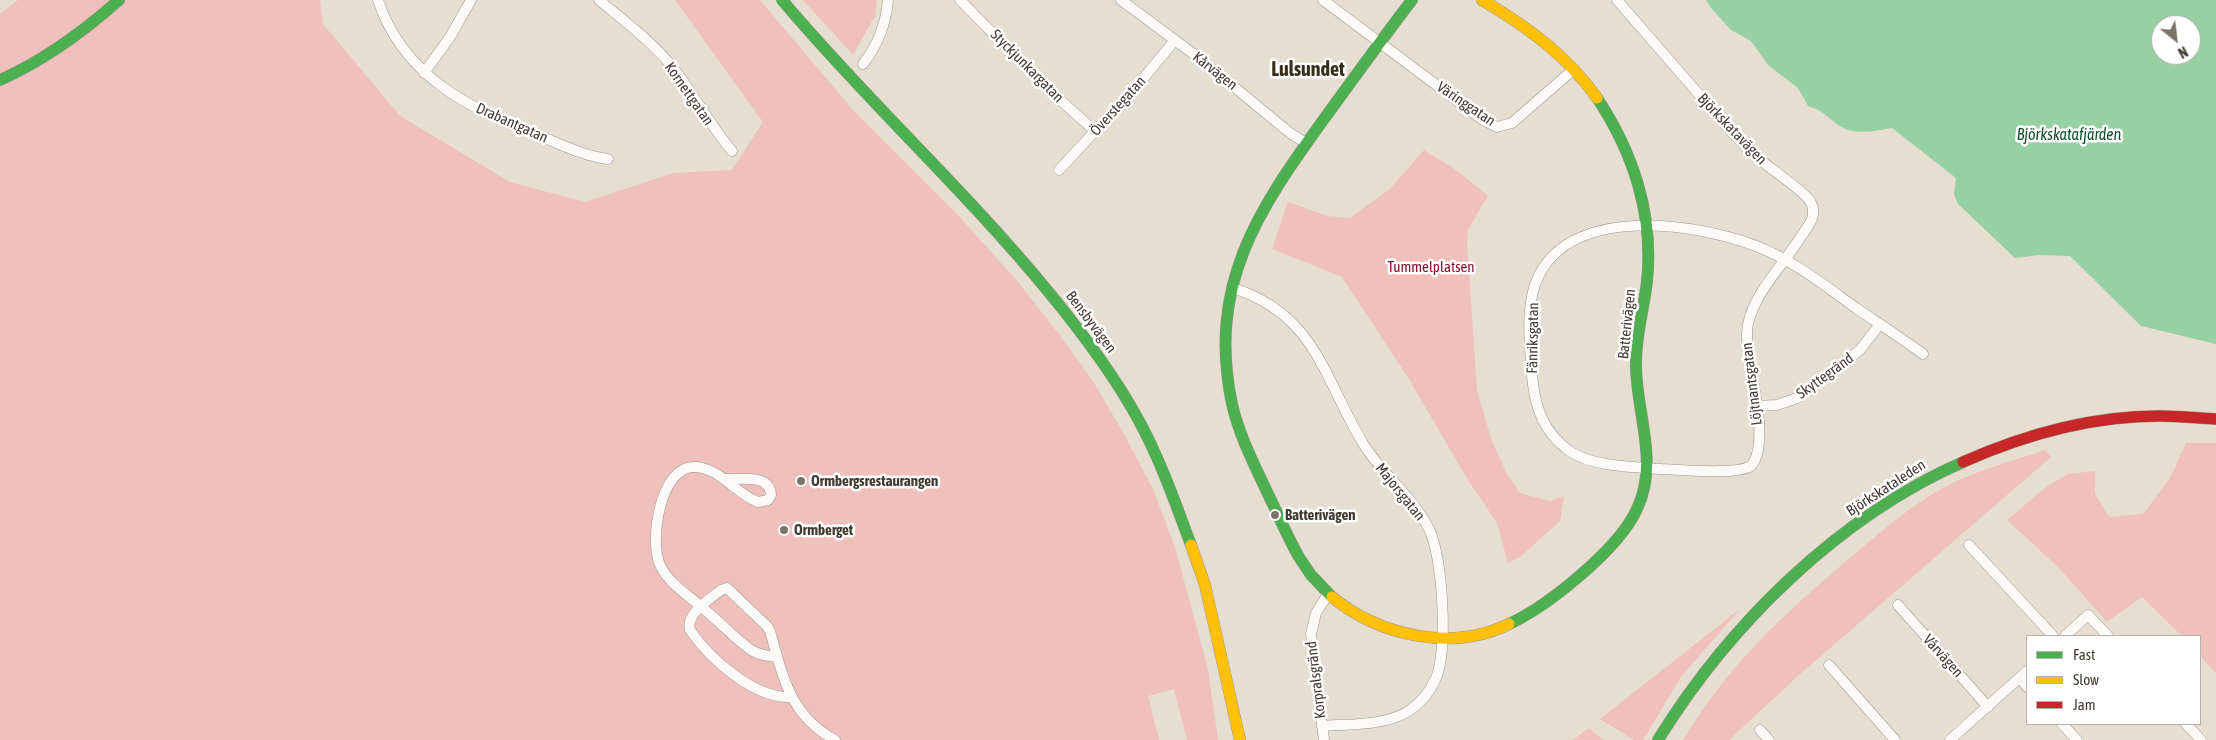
<!DOCTYPE html>
<html>
<head>
<meta charset="utf-8">
<style>
  body { margin:0 }
  #map { position:relative; width:2216px; height:740px; overflow:hidden; background:#e6ded0; font-family:"Asap Condensed",sans-serif }
  canvas { display:block }
  .legend { position:absolute; left:2026px; top:635px; width:175px; height:90px; box-sizing:border-box; background:#fff; border:1px solid #b3b1ad; margin:0; padding:6px 9px; list-style:none; font-size:15px; color:#413c32 }
  .legend li { display:flex; align-items:center; gap:10px; height:25px }
  .legend b { width:25px; border:1px solid #b3b1ad }
  .north { position:absolute; left:2151px; top:15px; width:50px; height:50px; box-sizing:border-box; background:#fff; border:1px solid #b3b1ad; border-radius:50%; rotate:151deg; font-size:14px; font-weight:700; line-height:20px; text-align:center; color:#413c32 }
  .north::after { content:''; display:block; margin:auto; width:18px; height:22px; background:#7b7569; clip-path:polygon(50% 0,100% 100%,50% 72%,0 100%) }
</style>
</head>
<body>
<div id="map">
<canvas width="2216" height="740"></canvas>
<ul class="legend">
<li><b style="height:6px;background:#4caf50"></b>Fast</li>
<li><b style="height:6px;background:#ffc107"></b>Slow</li>
<li><b style="height:6px;background:#c62828"></b>Jam</li>
</ul>
<div class="north">N</div>
</div>
<script>
const ctx = document.querySelector('canvas').getContext('2d');
ctx.lineJoin = 'round';
function fill(path, color) { ctx.fillStyle = color; ctx.fill(path, 'evenodd'); }
function stroke(path, color, width, dash) { ctx.strokeStyle = color; ctx.lineWidth = width; ctx.lineCap = dash ? 'butt' : 'round'; ctx.setLineDash(dash || []); ctx.stroke(path); }
function label(font, color, halo, rows, align = 'center') {
  ctx.font = font + ' "Asap Condensed",sans-serif'; ctx.lineWidth = 5; ctx.setLineDash([]); ctx.textBaseline = 'middle'; ctx.strokeStyle = halo; ctx.fillStyle = color; for (const [text, x, y, turn = 0] of rows) {
    ctx.save(); ctx.translate(x, y); ctx.rotate((+turn || 0) * Math.PI / 180); ctx.textAlign = isNaN(turn) ? turn : align; if (halo) ctx.strokeText(text, 0, 0); ctx.fillText(text, 0, 0); ctx.restore();
  }
}
fill(new Path2D(`
  M18,0H320L323,24L400,116L510,182L585,202L673,173L732,170L763,122L675,0H760L853,110L958,215L1018,282L1062,338L1094,383L1124,434L1153,489L1175,547L1208,669L1218,740H1187L1174,689L1148,696L1159,740H0V14Z
  M803,0H877L875,16L853,55Z
  M1424,150L1459,172L1488,196L1468,229L1467,243L1477,391L1492,441L1507,474L1520,493L1550,501L1564,496L1560,521L1520,557L1508,563L1497,523L1466,477L1409,379L1342,277L1272,249L1288,202L1328,216L1350,218L1390,189Z
  M2186,443H2216V673L2200,656V636H2182L2142,597L2107,622L2058,567L2007,520L2046,487L2068,474L2095,471V493L2109,517L2143,514L2170,478Z
  M2045,450L2051,457L1799,675L1729,740H1683C1731,661 1787,611 1857,552C1888,526 1921,497 1959,480C1986,468 2016,460 2045,450Z
  M1740,609L1681,677L1643,740H1634L1600,719Z
  M1589,728L1603,740H1573Z`), '#efc0bc');
fill(new Path2D(`
  M1706,0H2216V344L2141,326L2070,256L2039,255L2015,258L1958,204L1954,194L1956,178L1892,128C1874,131 1854,136 1838,125C1826,116 1824,111 1808,106L1798,88L1768,65L1751,41L1731,30L1711,8ZM2161,25H2191V55H2161Z`), '#97d0a3');
const street = new Path2D(`
  M378,0C403,76 469,109 540,136C562,145 584,156 608,159
  M599,0C623,20 650,40 670,64C693,92 709,124 732,151
  M960,0L1050,91L1095,131
  M1121,0L1199,58L1290,133L1306,143
  M1323,0L1483,120L1497,127L1512,123L1574,69
  M1617,0C1643,30 1670,61 1696,91C1716,114 1735,138 1758,158C1768,167 1805,192 1810,201C1813,206 1814,213 1812,219C1809,226 1804,232 1800,238C1782,267 1746,301 1747,336C1747,367 1772,441 1751,466C1737,475 1681,470 1662,469C1636,467 1593,467 1571,452C1539,430 1533,399 1531,363C1529,335 1526,301 1539,275C1575,205 1696,223 1756,246C1793,260 1824,285 1856,308C1878,323 1901,338 1923,354
  M863,64C878,45 886,23 888,0
  M424,73L450,37L471,0
  M1059,170L1137,86L1175,40
  M1233,288C1317,315 1324,380 1364,445C1383,475 1413,497 1429,529C1443,557 1448,649 1436,678C1430,692 1420,704 1407,712C1383,726 1349,724 1322,726
  M1757,406L1777,405L1797,398L1860,350L1880,324
  M725,479C740,480 770,473 771,495L768,500L758,502C736,494 721,469 696,467C660,464 649,541 660,565C670,586 689,595 705,610C721,623 734,638 751,650C759,655 767,656 776,657
  M1969,545L2053,636
  M1898,605L1988,707
  M2065,636L2088,615L2108,636
  M1829,665L1895,740
  M2020,678L2027,687
  M792,697C754,699 710,659 690,630C685,614 710,599 721,590L727,588L767,626L770,631C783,677 790,716 835,740
  M2062,724L2077,740
  M2186,724L2201,740
  M1760,730L1769,740
  M1324,740L1311,634L1316,613L1328,594
  M1950,740L2027,671`);
const fast = new Path2D(`
  M782,0C866,100 964,189 1047,290C1080,330 1113,373 1138,419C1160,459 1175,502 1191,545
  M0,80C45,60 83,32 119,0
  M1332,597L1311,575L1299,557C1287,536 1278,514 1267,492C1254,464 1239,435 1232,404C1207,285 1258,210 1324,119C1353,79 1382,39 1412,0
  M1509,624C1548,606 1619,549 1637,509C1659,462 1637,416 1636,367C1635,338 1644,309 1647,281C1654,215 1633,152 1597,98
  M1658,740C1729,625 1838,517 1963,462`);
const slow = new Path2D(`
  M1482,0C1526,26 1567,55 1597,98
  M1191,545L1205,585L1240,740
  M1332,597C1380,636 1452,652 1509,624`);
const jam = new Path2D(`
  M1963,462C2024,435 2091,416 2159,416C2178,416 2197,418 2216,419`);
stroke(street, '#9c968b', 11);
stroke(fast, '#9c968b', 12);
stroke(slow, '#9c968b', 12);
stroke(jam, '#9c968b', 12);
stroke(street, '#fbfaf8', 10);
stroke(fast, '#4caf50', 11);
stroke(slow, '#ffc107', 11);
stroke(jam, '#c62828', 11);
for (const [x, y, r, color] of [
  [801,481,5,"#7b7569"],
  [1275,515,5,"#7b7569"],
  [784,530,5,"#7b7569"]
]) { const dot = new Path2D(); dot.arc(x, y, r, 0, 2 * Math.PI); ctx.fillStyle = color; ctx.fill(dot); stroke(dot, '#fff', 2); }
label('15px', '#413c32', '#fff', [
  ["Styckjunkargatan",1027,66,45],
  ["Kårvägen",1215,71,38],
  ["Kornettgatan",689,94,55],
  ["Väringgatan",1466,104,34],
  ["Överstegatan",1118,106,-48],
  ["Drabantgatan",512,123,24],
  ["Björkskatavägen",1732,129,46],
  ["Bensbyvägen",1091,322,53],
  ["Batterivägen",1627,324,-84],
  ["Fänriksgatan",1533,338,-89],
  ["Skyttegränd",1825,376,-36],
  ["Löjtnantsgatan",1752,384,-97],
  ["Björkskataleden",1886,488,-33],
  ["Majorsgatan",1400,492,51],
  ["Vårvägen",1943,656,48],
  ["Korpralsgränd",1316,680,-97]
]);
label('15px', '#87132a', '#fff', [
  ["Tummelplatsen",1431,267]
]);
label('bold 15px', '#413c32', '#fff', [
  ["Ormbergsrestaurangen",811,481],
  ["Batterivägen",1285,515],
  ["Ormberget",794,530]
], 'left');
label('italic 16px', '#0e4f29', '#fff', [
  ["Björkskatafjärden",2069,135]
]);
label('bold 20px', '#382e19', '#fff', [
  ["Lulsundet",1308,70]
]);
</script>
</body>
</html>
